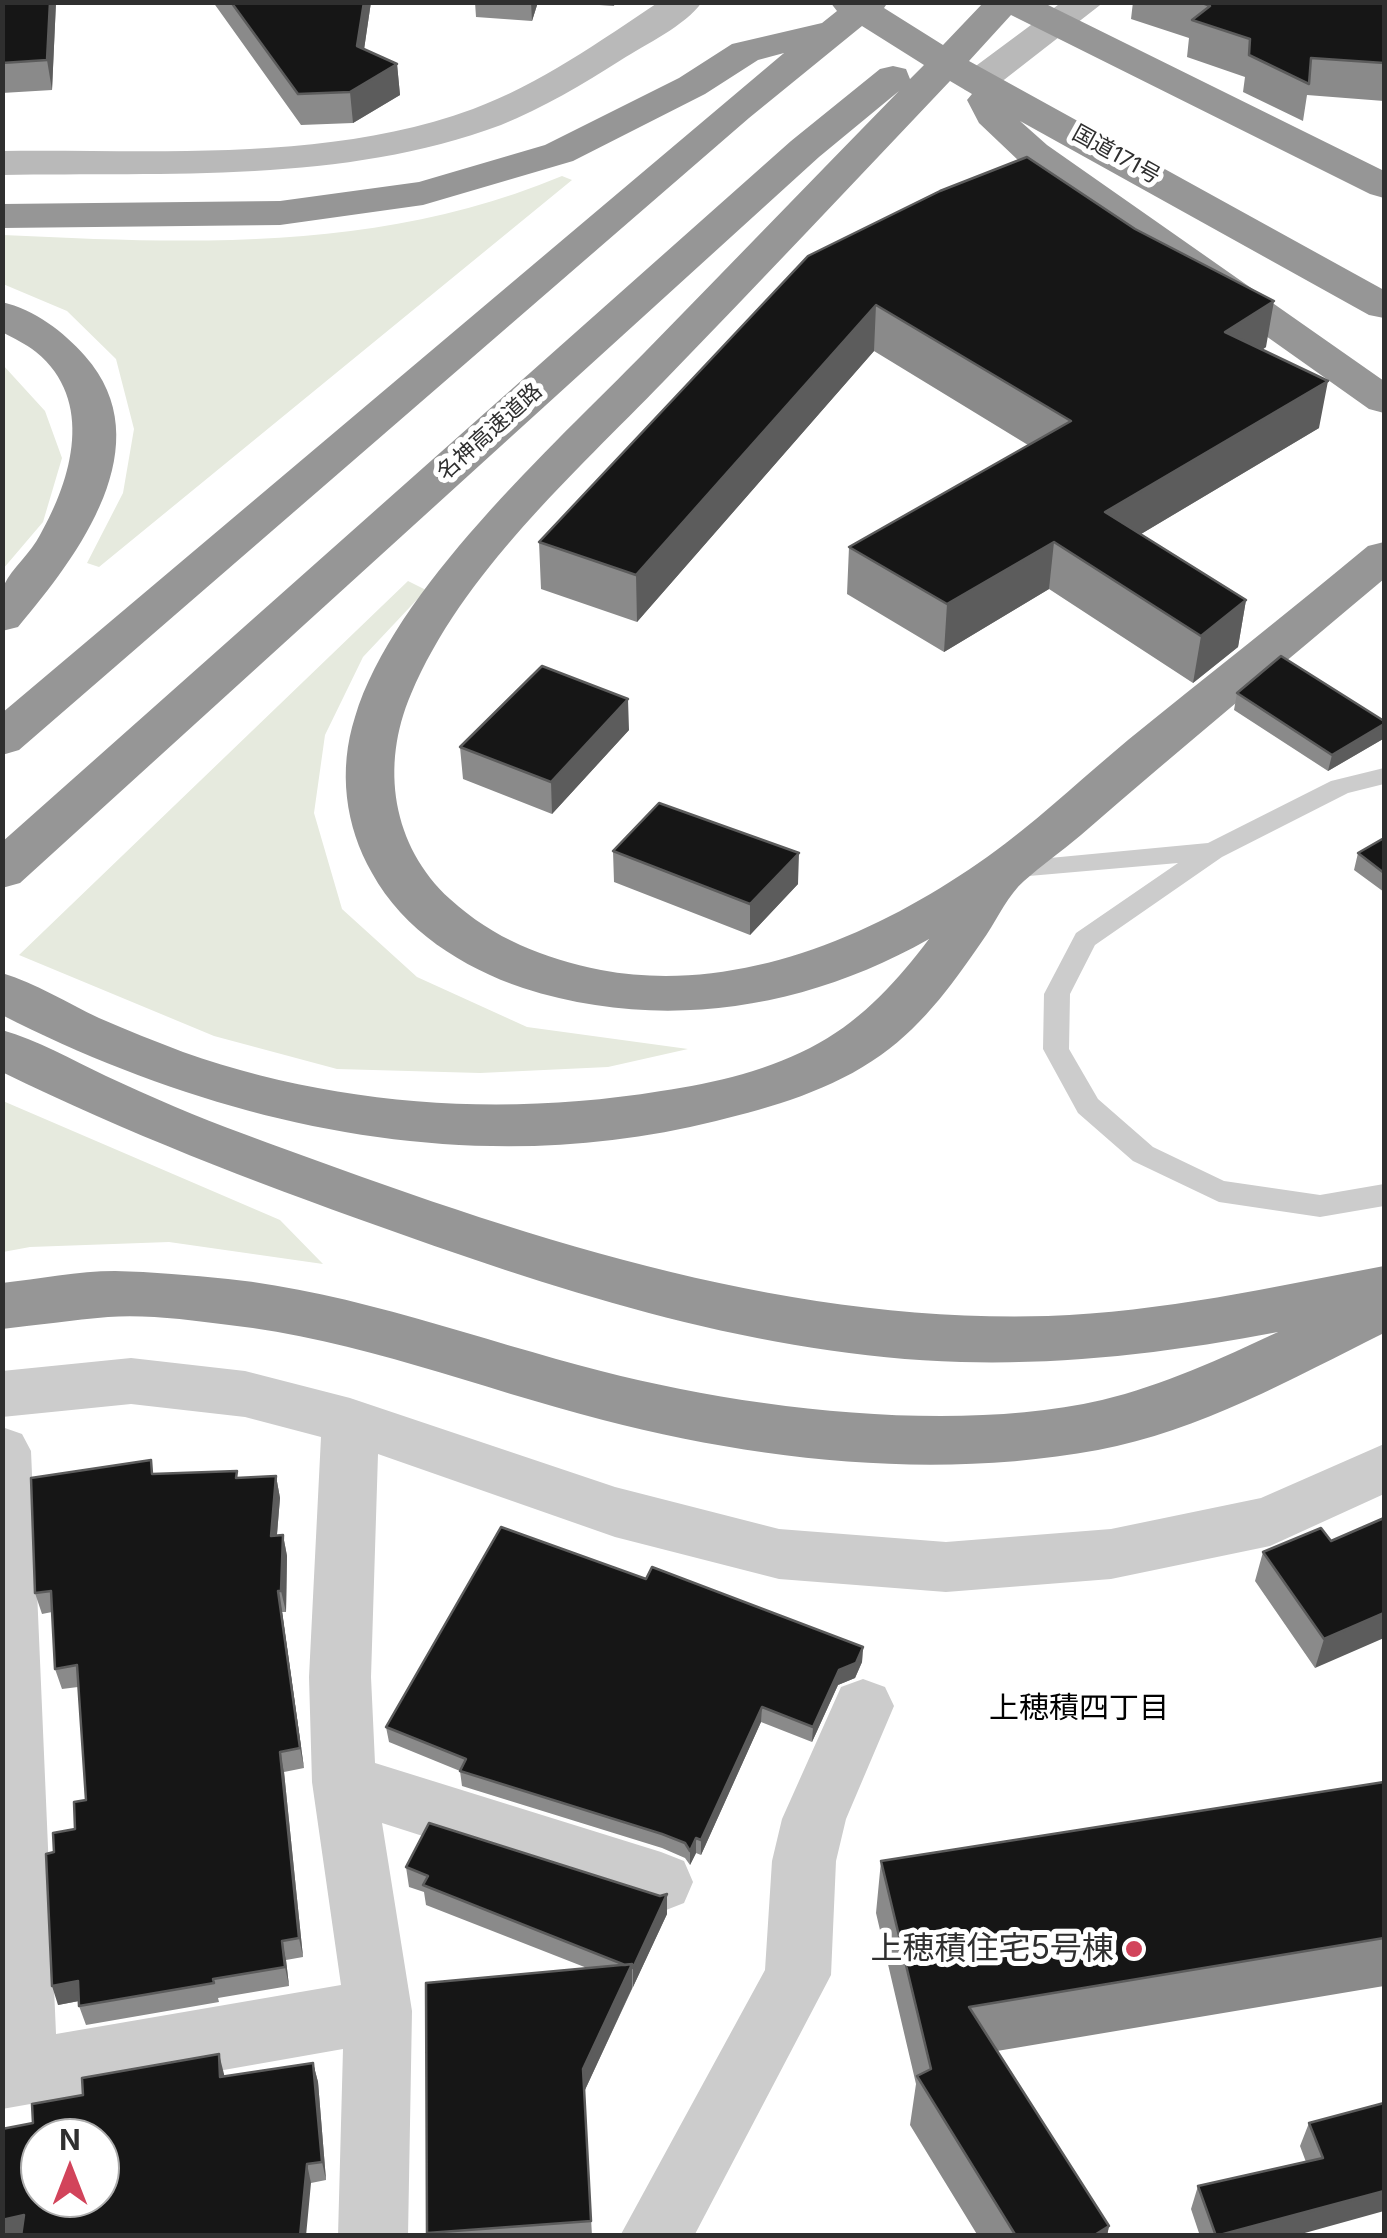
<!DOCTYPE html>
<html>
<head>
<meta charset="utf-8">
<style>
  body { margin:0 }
  #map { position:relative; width:1387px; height:2238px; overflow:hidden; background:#fff; font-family:Inter,sans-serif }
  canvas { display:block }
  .frame { position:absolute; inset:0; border:5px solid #2f2f2f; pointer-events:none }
  .north { position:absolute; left:20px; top:2118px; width:100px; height:100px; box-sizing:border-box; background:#fff; border:2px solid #acacac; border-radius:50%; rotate:0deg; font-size:28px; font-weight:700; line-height:40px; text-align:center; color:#2f2f2f }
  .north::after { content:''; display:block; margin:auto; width:35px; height:45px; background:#d2445b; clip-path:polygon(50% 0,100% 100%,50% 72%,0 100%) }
</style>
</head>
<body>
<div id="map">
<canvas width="1387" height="2238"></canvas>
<div class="frame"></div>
<div class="north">N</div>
</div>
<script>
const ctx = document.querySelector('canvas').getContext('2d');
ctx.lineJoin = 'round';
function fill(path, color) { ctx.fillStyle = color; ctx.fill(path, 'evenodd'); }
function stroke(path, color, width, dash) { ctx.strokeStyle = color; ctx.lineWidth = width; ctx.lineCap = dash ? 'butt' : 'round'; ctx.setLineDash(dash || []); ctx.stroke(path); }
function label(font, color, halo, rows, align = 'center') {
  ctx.font = font + ' Inter,"Noto Sans JP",sans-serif'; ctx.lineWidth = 10; ctx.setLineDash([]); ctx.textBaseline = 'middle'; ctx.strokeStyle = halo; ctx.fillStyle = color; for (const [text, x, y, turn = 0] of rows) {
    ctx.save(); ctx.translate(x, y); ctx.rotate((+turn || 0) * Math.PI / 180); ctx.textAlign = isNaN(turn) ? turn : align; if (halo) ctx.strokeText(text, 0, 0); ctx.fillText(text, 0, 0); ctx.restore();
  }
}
fill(new Path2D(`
  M562,176L572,180L99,567L87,563L123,493L134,429L116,359L67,311L3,284V235C196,244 379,252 562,176Z
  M3,365L45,411L62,458L43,522L3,569Z
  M408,581L426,590L363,657L325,735L314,813L342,909L417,977L527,1027L688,1049L608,1067L480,1073L337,1069L214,1036L19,955Z
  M3,1101L280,1220L323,1264L169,1242L30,1247L3,1252Z`), '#e6eade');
fill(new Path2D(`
  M1384,768V784L1348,793L1222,857L1095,945L1070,994L1069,1049L1098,1099L1153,1147L1224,1181L1320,1195L1384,1184V1206L1320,1217L1219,1202L1133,1161L1078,1113L1043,1049L1044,994L1076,933L1178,863L1006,878L993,869L997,863L1208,843L1331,781Z`), '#ccc');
fill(new Path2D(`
  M131,1358L245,1371L350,1398L615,1487L779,1529L946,1542L1111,1529L1261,1498L1384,1444V1494L1270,1546L1111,1579L946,1592L779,1579L615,1537L378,1454L371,1677L375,1763L661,1852L684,1861L693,1882L684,1903L661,1912L382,1823L412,2011L408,2236H338L343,2049L2,2109V1427L22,1434L31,1451L56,2034L341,1985L312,1782L309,1677L321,1437L245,1417L131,1404L2,1417V1371Z
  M863,1679L885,1687L894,1706L846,1819L836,1861L831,1975L694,2236H620L765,1970L772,1861L782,1819L841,1687Z`), '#ccc');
fill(new Path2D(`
  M659,2H702C685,26 646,44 621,60C583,84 543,108 501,125C343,184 168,172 2,175V151C157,149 325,163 473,109C540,84 600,41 659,2Z
  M1062,2H1104L991,90L978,93L965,90L959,82L965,74Z`), '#b9b9b9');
fill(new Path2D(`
  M830,2H888L884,8L943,45L984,2H1042L1384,171V198L1370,194L1011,15L969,61L1384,290V318L1369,315L1020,121L1047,145L1384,381V413L1369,409L1019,161L979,123L967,100L972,94L950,81C855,181 760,282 664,381C573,475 463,572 411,694C380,766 392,846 450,899C494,939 543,958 601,970C744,997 894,928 1006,843C1048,811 1087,774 1128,740C1208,675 1289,612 1368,546L1384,542V579C1283,664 1181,748 1081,835C1062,851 1042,865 1024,881C1009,894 998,917 987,934C957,978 925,1024 881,1055C832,1090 773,1107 716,1121C473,1182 222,1127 2,1015V973C36,983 67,1003 99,1018C126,1030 155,1041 183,1052C336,1106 502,1117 661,1091C715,1083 771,1070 819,1043C864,1018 898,980 929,939C804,1010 660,1032 523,988C463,968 403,930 372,873C345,826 338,770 355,717C394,589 552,447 645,352C730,265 814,178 899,91L819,157L20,883L2,888V842L791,141L880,69L893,66L906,69L910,79L924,65L862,26L749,118L19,750L2,755V713L784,53L758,60L705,94L573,161L423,205L280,225L2,228V204L280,201L419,182L545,145L679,78L732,44L822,23L837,11Z
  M2,302C35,310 63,331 85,356C163,444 78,556 18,627L2,631C2,619 0,596 4,585C12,568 31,553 40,535C72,479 95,400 36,352C26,344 13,338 2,332Z
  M2,1030C38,1040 72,1060 106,1076C151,1097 197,1117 244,1134C504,1230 769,1324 1048,1316C1162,1312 1273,1287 1384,1266V1333C1293,1378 1200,1431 1098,1450C935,1480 762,1461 603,1420C479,1388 356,1339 229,1325C190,1320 146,1314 108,1317C73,1320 38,1325 2,1329V1283C39,1279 78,1271 115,1271C152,1272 191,1275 228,1279C353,1292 480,1340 601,1371C748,1409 954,1434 1102,1400C1164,1385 1220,1359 1278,1332C1173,1352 1068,1365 961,1362C761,1356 568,1294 381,1227C249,1180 129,1134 2,1072Z`), '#969696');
fill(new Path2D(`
  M2,2H56L52,90L2,93Z
  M213,2H371L364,49L397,64L400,95L353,123L301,125Z
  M475,2H538L532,21L476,17Z
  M555,2H615L614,6Z
  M1133,2H1384V101L1307,95L1303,121L1243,92L1245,77L1187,57L1189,38L1131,19Z
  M808,256L1266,347L1262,350L1319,428L1141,534L1246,600L1238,647L1193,683L1049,589L944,652L847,594L849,547L1028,445L874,351L637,622L541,589L539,542Z
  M1237,693L1384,721L1383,739L1328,771L1234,710Z
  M629,730L552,814L463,779L460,747Z
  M1384,838V892L1354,870L1358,853Z
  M613,851L798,884L750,935L614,882Z
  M154,1473L238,1478L276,1476L280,1498L277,1535H283L287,1556L286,1612H282L304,1768L284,1772L303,1957L286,1960L289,1986L218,1998L219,2002L86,2025L79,2006V2001L58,2005L54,1852L75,1829L86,1800L78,1687L62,1689L55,1669L52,1612L42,1614L35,1593Z
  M1384,1518L1315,1668L1255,1581L1263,1552L1331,1541Z
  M646,1579L863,1647L862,1662L855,1678L838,1685L812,1742L761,1722L701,1855L696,1853L690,1865L685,1858L662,1848L462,1786L460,1771L389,1742L386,1727Z
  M1384,1782V1986L997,2051L1109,2226L1107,2236H978L910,2125L916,2084L876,1913L881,1861Z
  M406,1867L667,1914L584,2092L592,2236H427L426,1983L587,1968L426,1905L424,1892L409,1887Z
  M313,2063L318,2082L326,2180L311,2183L33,2123L224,2076Z
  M1384,2103L1294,2236H1200L1191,2209L1198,2186L1306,2162L1300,2146L1309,2123Z`), '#8a8a8a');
fill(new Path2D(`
  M50,2H56L52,90L47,60Z
  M364,2H371L360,77L357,46Z
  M531,2H538L532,21Z
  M397,64L400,95L353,123L350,92Z
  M1274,301L1266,347L1218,379L1225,332Z
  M876,305L874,351L637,622L636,575Z
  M1328,381L1319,428L1099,559L1105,512Z
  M1054,542L1049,589L944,652L947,604Z
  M1246,600L1238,647L1193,683L1201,636Z
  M628,699L629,730L552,814L551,782Z
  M1384,724L1383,739L1328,771L1332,755Z
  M799,853L798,884L750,935V904Z
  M276,1476L280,1498L275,1557L271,1536Z
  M283,1535L287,1556L286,1612L281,1591Z
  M278,1591L282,1612L304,1768L300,1748Z
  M1384,1613V1638L1315,1668L1324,1639Z
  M863,1647L862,1662L855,1678L838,1685L812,1742L813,1727L839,1670Z
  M762,1707L761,1722L701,1855V1840Z
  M280,1752L284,1772L303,1957L299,1938Z
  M696,1838V1853L690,1865V1851Z
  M667,1894V1914L633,1987V1968Z
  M282,1941L286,1960L289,1986L285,1967Z
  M632,1964V1988L584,2092L592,2236L583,2069Z
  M78,1981L84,2000L58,2005L52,1986Z
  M219,2054L224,2074L226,2096L220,2077Z
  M313,2063L318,2082L326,2180L322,2162Z
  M307,2164L311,2183L306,2236H300Z
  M1384,2191V2211L1294,2236H1219Z
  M24,2215L21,2236H2V2220Z
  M1109,2226L1107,2236H1093Z`), '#5c5c5c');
const building = new Path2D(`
  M2,2H50L47,60L2,63Z
  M231,2H364L357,46L397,64L350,92L298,94Z
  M1200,2H1384V63L1311,58L1309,84L1249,55L1250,39L1192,20L1210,6Z
  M1027,157L1135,229L1274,301L1225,332L1328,381L1105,512L1246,600L1201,636L1054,542L947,604L849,547L1071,421L876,305L636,575L539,542L808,256L940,191Z
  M1281,656L1384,721V724L1332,755L1237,693Z
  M542,666L628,699L551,782L460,747Z
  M659,803L799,853L750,904L613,851Z
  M1384,838V873L1358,853Z
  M151,1460L152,1474L237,1471L236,1478L276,1476L271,1536L283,1535L281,1591H278L300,1748L280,1752L299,1938L282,1941L285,1967L213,1979L214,1983L79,2006L78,1981L52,1986L46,1854L54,1852L53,1833L75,1829L74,1802L86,1800L77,1665L55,1669L51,1591L35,1593L31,1478Z
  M1384,1518V1613L1324,1639L1263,1552L1321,1528L1331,1541Z
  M501,1527L646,1579L652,1567L863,1647L856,1663L839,1670L813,1727L762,1707L701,1840L696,1838L690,1851L685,1843L662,1834L460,1771L466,1759L386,1727Z
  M1384,1782V1938L969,2007L1109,2226L1093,2236H1016L917,2076L931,2069L881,1861Z
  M429,1823L660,1896L667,1894L633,1968L632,1964L625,1965L423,1885L428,1876L406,1867Z
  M632,1964L583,2069L591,2221L427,2233L426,1983Z
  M219,2054L220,2077L313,2063L322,2162L307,2164L300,2236H21L24,2215L2,2220V2129L33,2123L32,2104L83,2095L82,2078ZM40,2138H100V2198H40Z
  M1384,2103V2191L1216,2236L1198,2186L1323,2158L1309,2123Z`);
fill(building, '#161616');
stroke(building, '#5c5c5c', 2.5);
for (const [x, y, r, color] of [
  [1134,1949,10,"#d2445b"]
]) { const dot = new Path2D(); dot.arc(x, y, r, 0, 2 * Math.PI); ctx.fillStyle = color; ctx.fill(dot); stroke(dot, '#fff', 4); }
label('22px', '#2f2f2f', '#fff', [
  ["国道171号",1116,155,29],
  ["名神高速道路",490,432,-42]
]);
label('30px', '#000', '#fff', [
  ["上穂積四丁目",1079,1709]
]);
label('32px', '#2f2f2f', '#fff', [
  ["上穂積住宅5号棟",1114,1949]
], 'right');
</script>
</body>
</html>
